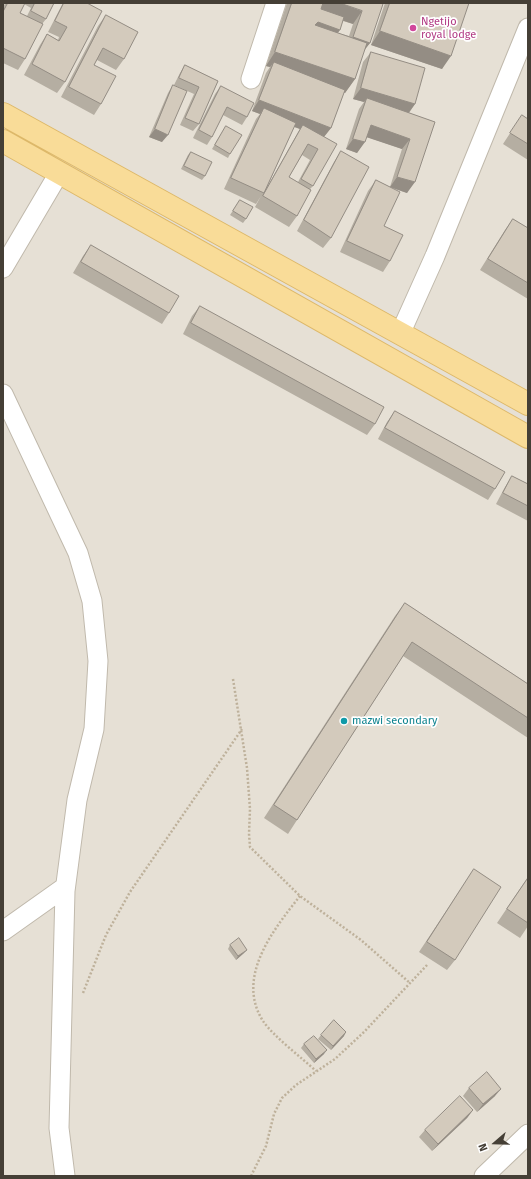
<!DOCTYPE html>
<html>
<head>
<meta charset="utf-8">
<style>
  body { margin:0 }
  #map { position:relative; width:531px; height:1179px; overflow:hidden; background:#f2eee6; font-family:"Fira Sans",sans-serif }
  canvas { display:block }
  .frame { position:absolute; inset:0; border:4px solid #453f36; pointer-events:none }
  .north { position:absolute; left:475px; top:1123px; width:40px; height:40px; -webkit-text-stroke:3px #fff; paint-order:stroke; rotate:250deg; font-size:11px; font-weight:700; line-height:16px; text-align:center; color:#453f36 }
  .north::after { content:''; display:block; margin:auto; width:14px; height:18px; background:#453f36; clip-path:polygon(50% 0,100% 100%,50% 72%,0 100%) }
</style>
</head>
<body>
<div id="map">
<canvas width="531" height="1179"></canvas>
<div class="frame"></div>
<div class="north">N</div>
</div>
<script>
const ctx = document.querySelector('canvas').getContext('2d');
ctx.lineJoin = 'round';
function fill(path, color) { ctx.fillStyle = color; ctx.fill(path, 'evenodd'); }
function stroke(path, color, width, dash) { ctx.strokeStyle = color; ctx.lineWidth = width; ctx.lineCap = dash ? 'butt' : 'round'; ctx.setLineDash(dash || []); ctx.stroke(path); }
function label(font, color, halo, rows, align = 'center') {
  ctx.font = font + ' "Fira Sans",sans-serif'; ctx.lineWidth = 3.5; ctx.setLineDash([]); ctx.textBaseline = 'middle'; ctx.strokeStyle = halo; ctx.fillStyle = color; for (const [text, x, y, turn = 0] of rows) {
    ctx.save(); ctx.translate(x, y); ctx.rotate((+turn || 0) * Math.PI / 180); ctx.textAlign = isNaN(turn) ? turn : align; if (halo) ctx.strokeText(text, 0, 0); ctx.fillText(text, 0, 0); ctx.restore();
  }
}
fill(new Path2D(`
  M3,3H528V1176H3Z`), '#e6e0d5');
const minor = new Path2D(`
  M251,79L276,3
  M3,268L59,173
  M400,334L435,256L528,28
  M3,394L78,553L92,601L98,661L94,729L77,800L65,891L59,1128L65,1176
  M3,931L65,887
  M484,1176L528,1134`);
const major = new Path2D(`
  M3,114L528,404
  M3,141L528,437`);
stroke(minor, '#c0b9ac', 21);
stroke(major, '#ddb869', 24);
stroke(new Path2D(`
  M233,679L247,768L250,809L249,834L250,847L300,896L361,940L410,983
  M300,896C274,929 235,977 263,1021C273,1036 302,1058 316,1071
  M83,993L106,935L130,892L242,729
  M251,1176L266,1146L274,1114L282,1098L296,1085L335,1059L364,1032L428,964`), '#beb19b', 2.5, [2, 2]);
stroke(minor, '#fff', 19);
stroke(major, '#f9dc98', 22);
fill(new Path2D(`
  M5,3H54L46,19L42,24L25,59L18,70L3,63V8ZM24,4L31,8L27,16L20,13Z
  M63,3H87L65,82L57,93L24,75L40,45L47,34L58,40L59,37L48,32Z
  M287,3H380L370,43L364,50L355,79L345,93L344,92L331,128L324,137L313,186L310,189L297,216L289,227L255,207L261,196L256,204L224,189L256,119L260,114L252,111L266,73L270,67L266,66ZM343,21L353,24L349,36L338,33ZM294,127L300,129L296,136L266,189ZM302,155L310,160L298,182L289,177Z
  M385,3H469L442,69L371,45Z
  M106,15L124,59L116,70L97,60L94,65L101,104L94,115L61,97L98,26Z
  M371,52L415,104L409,113L435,122L407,193L392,188L384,226L390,261L383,272L340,252L368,191L376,180L390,187L402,149L367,137L357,153L346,149L359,109L364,102L353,99L363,62Z
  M185,65L218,81L199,124L193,131L180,125L194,94L174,85L180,73Z
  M173,85L162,142L149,137L168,93Z
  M221,86L247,117L242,125L223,115L212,137L207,145L193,138L215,94Z
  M522,115L528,119V160L503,144Z
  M226,126L230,154L228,158L212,149Z
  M341,151L331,238L323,248L297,231L334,162Z
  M191,152L205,176L202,180L181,169L188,155Z
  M240,200L246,219L243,223L230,215Z
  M513,219L528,228V299L480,270L505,230Z
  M91,245L169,313L162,324L73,273L83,256Z
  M200,306L375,424L367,435L183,334L192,316Z
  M395,411L495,489L488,500L378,439L387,422Z
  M512,476L528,484V521L496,504L505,487Z
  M405,603L528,684V738L403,656L297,820L288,834L264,818L395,616Z
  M474,869L455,960L447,970L419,952Z
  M528,877V926L520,938L497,923Z
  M230,945L244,953L236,960L228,949Z
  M321,1035L344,1036L331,1050L318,1039Z
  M304,1044L324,1054L314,1063L301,1048Z
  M469,1088L495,1096L477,1112L463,1096Z
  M473,1110L467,1118L432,1151L419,1137L425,1130Z`), '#b5aea2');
fill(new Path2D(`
  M321,3H340L362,11L353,24L315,11Z
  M318,22L340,30L330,43L315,25Z
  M380,31L451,56L442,69L371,45Z
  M353,37L370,43L360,56L344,50Z
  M275,52L355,79L345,93L272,67L274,62L270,67L266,66Z
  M361,88L415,104L407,115L367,98L364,102L353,99Z
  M259,100L331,128L323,138L303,125L300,129L261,114L264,108L260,114L252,111Z
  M371,125L410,139L402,149L363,136Z
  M155,129L168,135L162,142L149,137Z
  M353,139L365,142L357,153L346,149Z
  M397,177L415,182L407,193L390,187Z
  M247,950L244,953L236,960L238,956Z
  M346,1032L344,1036L331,1050L333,1046Z
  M327,1050L324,1054L314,1063L316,1059Z
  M501,1089L495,1096L477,1112L483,1104Z
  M473,1110L467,1118L432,1151L438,1144Z`), '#948d84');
const building = new Path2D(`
  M8,3H25L20,13L43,24L25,59L3,48V12Z
  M35,3H54L46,19L31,11Z
  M64,3H87L102,11L65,82L32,64L47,34L59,41L67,27L55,21Z
  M292,3H323L321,9L344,17L340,30L318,22L315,25L367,43L355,79L275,52Z
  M340,3H380L383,4L370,43L353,37L362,11Z
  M390,3H469L451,56L380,31Z
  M106,15L138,32L124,59L103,48L94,65L116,76L101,104L69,87Z
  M371,52L425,68L415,104L361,88Z
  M274,62L345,90L331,128L259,100Z
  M185,65L218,81L199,124L185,118L199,87L179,78Z
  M173,85L187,91L168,135L155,129Z
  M221,86L254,103L247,117L227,107L212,137L199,130Z
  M367,98L435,122L415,182L397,177L410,139L371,125L365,142L353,139Z
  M264,108L296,123L264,193L231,178Z
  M522,115L528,119V144L510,133Z
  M303,125L337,144L313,186L301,179L318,149L308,144L289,177L311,190L297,216L263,196Z
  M226,126L242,135L230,154L215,145Z
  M341,151L369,167L331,238L304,220Z
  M191,152L212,162L205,176L184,166Z
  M376,180L400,192L384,226L403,235L390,261L347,241Z
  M240,200L253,207L246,219L233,211Z
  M513,219L528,228V283L488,259Z
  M91,245L179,296L169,313L81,262Z
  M200,306L384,407L375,424L191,323Z
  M395,411L505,472L495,489L385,428Z
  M512,476L528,484V506L503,493Z
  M405,603L528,684V718L412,642L297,820L274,805Z
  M474,869L501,887L455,960L427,942Z
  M528,878V923L507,909Z
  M239,938L247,950L238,956L230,945Z
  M334,1020L346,1032L333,1046L321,1035Z
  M314,1036L327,1050L316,1059L304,1044Z
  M487,1072L501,1089L483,1104L469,1088Z
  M460,1096L473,1110L438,1144L425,1130Z`);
fill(building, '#d3cabc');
stroke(building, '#948d84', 1);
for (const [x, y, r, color] of [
  [413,28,4,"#d1479c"],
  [344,721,4,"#0f9aa8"]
]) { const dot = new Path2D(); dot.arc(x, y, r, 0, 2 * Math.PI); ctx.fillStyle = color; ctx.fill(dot); stroke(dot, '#fff', 1.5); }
label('11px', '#b23c85', '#fff', [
  ["Ngetijo",421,22],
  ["royal lodge",421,35]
], 'left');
label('11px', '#0d838f', '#fff', [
  ["mazwi secondary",352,721]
], 'left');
</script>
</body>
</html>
